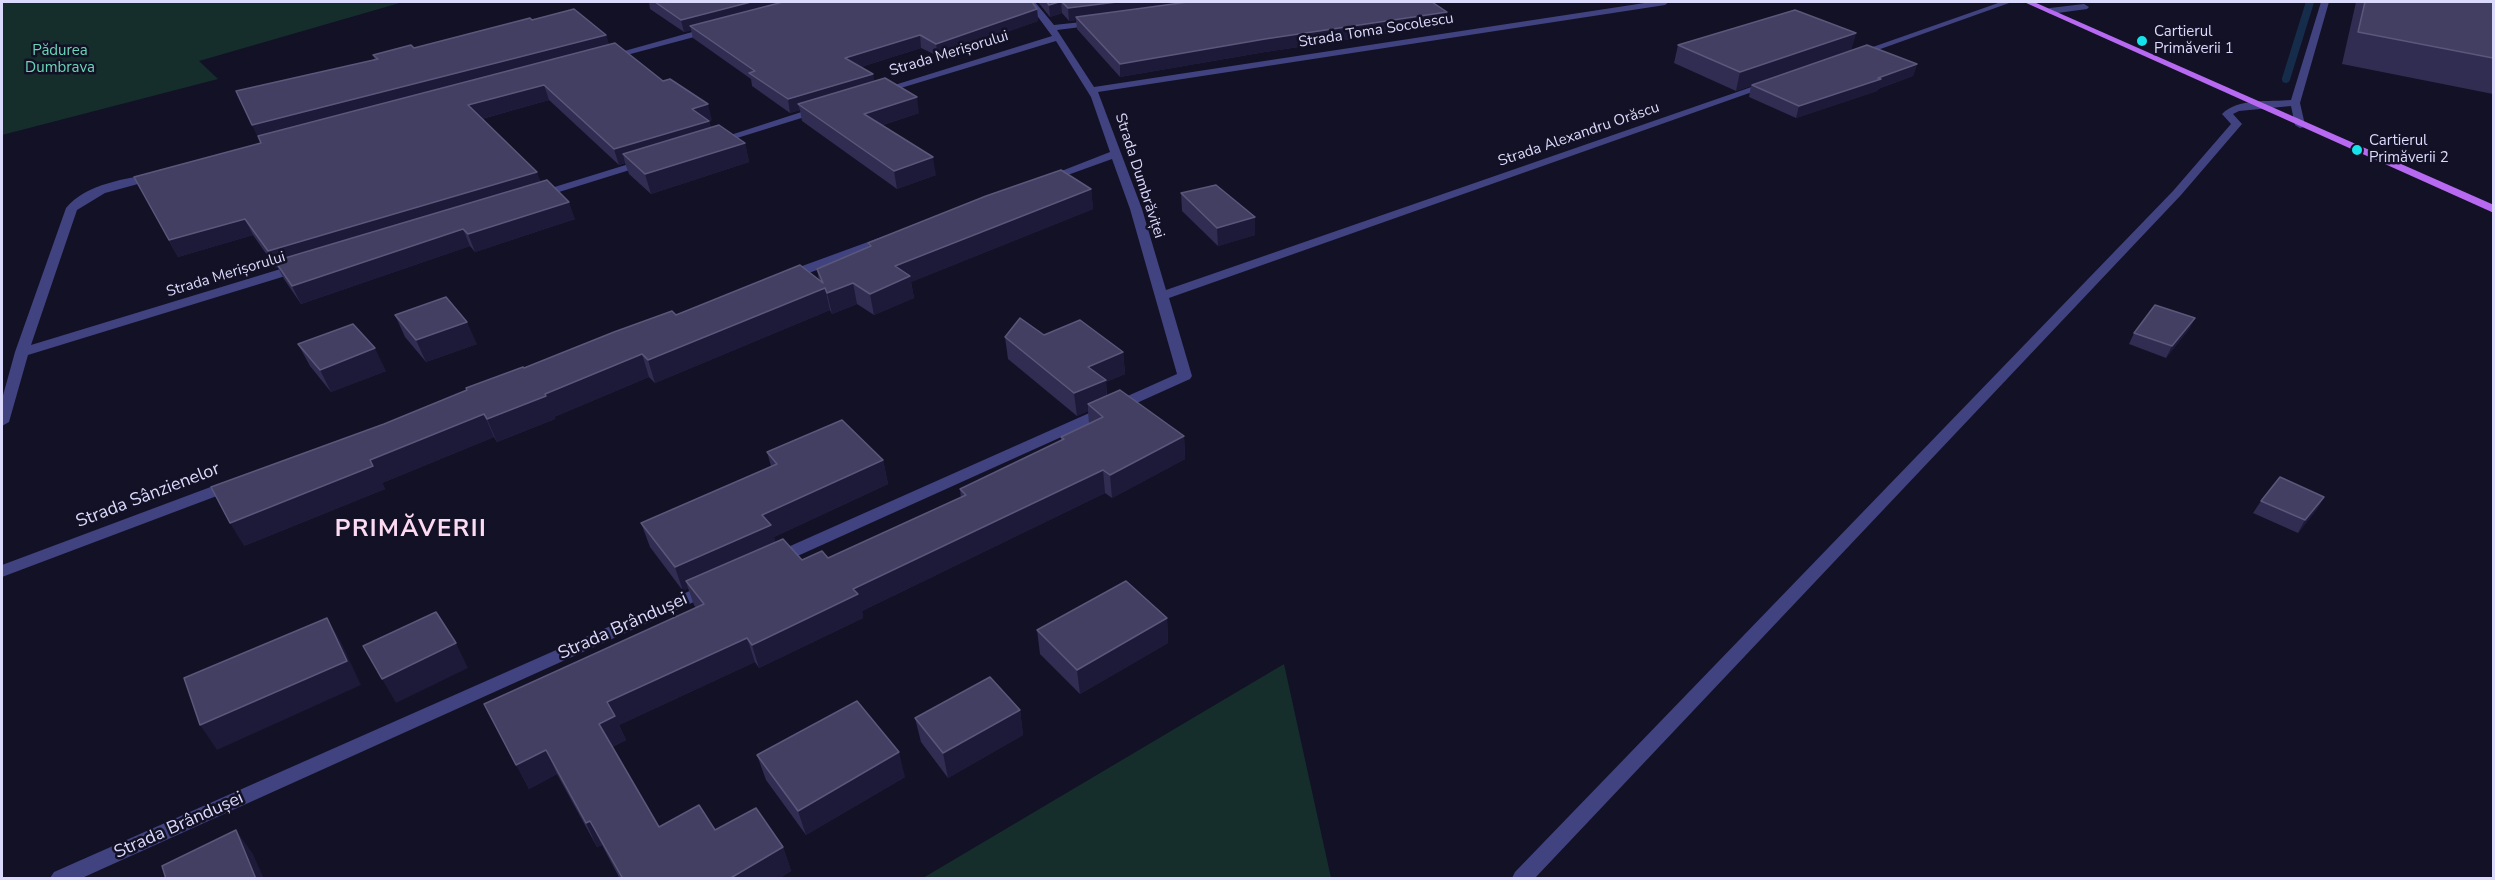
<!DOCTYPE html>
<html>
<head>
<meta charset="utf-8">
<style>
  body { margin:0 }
  #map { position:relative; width:2495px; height:880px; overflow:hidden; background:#131125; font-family:"Nunito Sans",sans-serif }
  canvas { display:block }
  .frame { position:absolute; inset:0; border:3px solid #dbd9fc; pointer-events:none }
</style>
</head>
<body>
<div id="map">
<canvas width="2495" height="880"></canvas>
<div class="frame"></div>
</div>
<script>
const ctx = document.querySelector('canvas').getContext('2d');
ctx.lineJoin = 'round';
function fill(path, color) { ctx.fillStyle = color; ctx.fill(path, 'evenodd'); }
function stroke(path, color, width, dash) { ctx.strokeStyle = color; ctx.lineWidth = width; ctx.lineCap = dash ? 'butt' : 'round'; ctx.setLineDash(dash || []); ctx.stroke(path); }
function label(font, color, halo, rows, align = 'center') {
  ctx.font = font + ' "Nunito Sans",sans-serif'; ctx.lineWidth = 5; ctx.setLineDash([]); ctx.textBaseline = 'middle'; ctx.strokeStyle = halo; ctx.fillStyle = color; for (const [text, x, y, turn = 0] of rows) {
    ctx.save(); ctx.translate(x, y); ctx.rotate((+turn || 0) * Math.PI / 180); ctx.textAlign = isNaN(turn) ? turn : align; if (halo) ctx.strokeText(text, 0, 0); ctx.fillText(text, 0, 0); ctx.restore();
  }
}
fill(new Path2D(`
  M2,2H403L199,61L218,79L2,135Z
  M1284,664L1331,878H923Z`), '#152e2c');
stroke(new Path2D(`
  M2286,79L2310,2`), '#152d4b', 8);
fill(new Path2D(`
  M1027,2H1035L1054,25L1100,20L1102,22L1097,25L1057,30L1094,87L1651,2H1669L1665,5L1098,92L1142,209L1166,290L1763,83L1772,85L1169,298L1192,376L1190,379L782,563H770L768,559L770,555L1177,374L1130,209L1112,159L1051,181L1047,182L1041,179L1110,152L1091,97L1056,41L881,94L872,92L1052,36Z
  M2001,2H2012L1858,57L1850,55Z
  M2321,2H2329L2300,103L2305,125L2304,127L2300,128L2295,125L2291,106L2239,111L2233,114L2242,124L2181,195L1535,878H1512L1515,872L2173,191L2231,124L2222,114C2237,98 2270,102 2291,100Z
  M2084,4L2089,7L2087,9L2050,14L2045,11L2050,8Z
  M710,27L715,30L713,32L608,60L603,57Z
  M820,106L825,109L824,111L721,143L717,144L712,141Z
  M645,159L651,162L649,164L543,197H535L533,195L535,193Z
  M156,173L162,176L160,178L105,193L77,210L31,345L297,264L301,263L307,267L305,270L28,355L9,422L2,426V399L15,352L66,208C87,183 126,179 156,173Z
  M887,235L891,236V242L793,279H783L782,276L783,273Z
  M232,479L238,480L240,484L238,488L2,577V565Z
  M710,582L716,584L719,588L716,592L82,878H50L54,872Z`), '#414280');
fill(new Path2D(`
  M2024,2H2034L2494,205V213Z`), '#b769f2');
fill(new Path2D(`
  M649,2H1032L1037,9L1038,21L938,56L921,48L861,67L873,74L874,82L919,113L883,125L936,175L897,189L802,121L800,110L790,113L752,86L751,79L693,38L691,30L684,32L650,9Z
  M1038,2H1432L1447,12L1446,25L1265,52L1120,77L1077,29L1076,20L1069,21L1062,13L1050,17Z
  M2356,2H2493V94L2342,64Z
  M532,20L606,35L609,45L712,120L709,121L711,128L745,143L749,162L651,194L629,174L625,163L619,165L549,100L482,119L575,219L475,252L470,246L301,304L284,279L278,268H276L253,235L178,257L134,177L261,143L236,91L375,60L373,55L414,48Z
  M1856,33L1851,50L1917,64L1913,76L1878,89L1877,91L1796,118L1749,97L1751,86L1736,91L1674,63L1678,45Z
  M1091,189L1093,209L911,282L914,298L874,315L857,304L832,314L830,310L655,383L649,377L554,417L555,419L497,442L494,437L382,483L385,489L244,546L384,424L524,368L676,315L819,280L817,269L869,247L868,243Z
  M1181,193L1255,235L1218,246L1182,211Z
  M395,315L477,344L426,362L405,337Z
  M2195,318L2189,329L2166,358L2129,344L2134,333Z
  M1044,335L1123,352L1125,374L1106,382L1107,396L1184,436L1185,459L1112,498L1105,493L862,611L863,618L759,668L755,662L619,725L626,740L612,747L659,827L715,830L783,847L791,871L778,879H620L602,845L597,847L557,774L529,789L484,704L696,608L694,605L688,588L683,591L650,547L641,523L771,466L767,452L883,460L888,484L774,537L775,542L802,560L828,558L961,498L960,489L1061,440V437L1089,423L1088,411L1077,416L1008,359L1005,337Z
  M298,344L386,371L331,392L310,366Z
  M2324,497L2317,509L2298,533L2253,513L2261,501Z
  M1167,618L1168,643L1080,694L1040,654L1037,630Z
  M1020,710L1023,735L948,778L921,742L915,718Z
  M757,755L905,777L806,835L766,780Z`), '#312c51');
fill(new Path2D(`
  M751,2H801L690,26L691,30L684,32L681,20Z
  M1059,2H1061L1062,13L1050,17L1049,5Z
  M1117,2H1207L1076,17V20L1069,21L1068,8Z
  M1037,9L1038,21L938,56L936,44Z
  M1447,12L1446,25L1265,52L1120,77V64L1265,39Z
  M1856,33L1851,51L1752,85L1751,86L1736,91L1740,72Z
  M606,35L611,51L261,143L252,125Z
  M920,35L921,48L848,71L845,58Z
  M1917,64L1913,76L1878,89L1877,91L1796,118L1799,106Z
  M873,74L875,87L798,104L800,110L790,113L788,99Z
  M544,85L549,100L474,121L468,105Z
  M917,97L919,113L867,130L864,114Z
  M708,104L712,120L696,124L692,109Z
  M709,121L713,136L623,154L625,163L619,165L614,149Z
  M745,143L749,162L651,194L645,174Z
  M933,157L936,175L897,189L894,171Z
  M537,172L543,188L275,261L278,268H276L268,251Z
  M1091,189L1093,209L911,282L914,298L874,315L870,294L895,266Z
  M569,202L575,219L475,252L468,234Z
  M1255,217V235L1218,246L1217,228Z
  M245,219L253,235L178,257L169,240Z
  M463,229L470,246L301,304L292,286Z
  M853,283L857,304L832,314L827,293Z
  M825,288L830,310L655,383L648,360Z
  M2195,318L2189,329L2166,358L2172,346Z
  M467,322L477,344L426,362L416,340Z
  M375,348L386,371L331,392L320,370Z
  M1123,352L1125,374L1106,382L1107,402L1088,404V411L1077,416L1074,393L1088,367Z
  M642,354L649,377L554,417L555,419L497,442L487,419Z
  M484,414L494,437L382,483L385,489L244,546L230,523L370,460Z
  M1184,436L1185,459L1112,498L1110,475Z
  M883,460L888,484L774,537L777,549L686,581L688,588L683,591L675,567L762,515Z
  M1103,470L1105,493L862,611L863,618L759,668L752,645L853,589Z
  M2324,497L2317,509L2298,533L2305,520Z
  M327,618L341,642L361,685L217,750L200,725Z
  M1167,618L1168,643L1080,694L1077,670Z
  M747,638L755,662L619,725L626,740L609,748L599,724L607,702Z
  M456,643L468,668L396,703L382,679Z
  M1020,710L1023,735L948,778L943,753Z
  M546,750L557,774L529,789L516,765Z
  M899,752L905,777L806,835L798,811Z
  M590,821L602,845L597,847L586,823Z
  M236,830L253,854L264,879H256Z
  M783,847L791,871L778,879H729Z`), '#1d1938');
const building = new Path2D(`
  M655,2H751L681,20Z
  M783,2H1032L1037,9L936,44L920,35L845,58L873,74L788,99L749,73L755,71L690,26Z
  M1047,2H1059L1049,5Z
  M1062,2H1117L1068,8Z
  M1188,2H1432L1447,12L1265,39L1120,64L1076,17Z
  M2365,2H2493V58L2358,32Z
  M574,9L606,35L252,125L236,91L378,59L373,55L411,45L414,48L530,18L532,20Z
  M1795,10L1856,33L1740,72L1678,45Z
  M615,43L663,81L670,79L708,104L692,109L709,121L614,149L544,85L468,105L537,172L268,251L245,219L169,240L134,177L261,143L258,136Z
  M1867,45L1917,64L1878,78L1881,79L1799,106L1752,85Z
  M885,78L917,97L864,114L933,157L894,171L798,104Z
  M719,125L745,143L645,174L623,154Z
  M1061,170L1091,189L895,266L910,276L870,294L853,283L827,293L825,288L648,360L642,354L545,394L546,396L487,419L484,414L370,460L373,466L230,523L211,487L384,424L467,390L466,388L523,367L524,368L614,332L672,311L676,315L800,265L823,283L817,269L871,246L868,243L986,196Z
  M547,180L569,202L468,234L463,229L292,286L275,261Z
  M1216,185L1255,217L1217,228L1181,193Z
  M446,297L467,322L416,340L395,315Z
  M2155,305L2195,318L2172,346L2134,333Z
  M1020,318L1044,335L1080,320L1123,352L1088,367L1106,380L1074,393L1005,337Z
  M353,324L375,348L320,370L298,344Z
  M1120,390L1184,436L1110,475L1103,470L853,589L858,594L752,645L747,638L607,702L615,716L599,724L659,827L699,805L715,830L756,808L783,847L729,879H623L590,821L586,823L546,750L516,765L484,704L704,604L686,581L783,539L802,560L822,551L828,558L966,495L960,489L1064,439L1061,437L1103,417L1088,404Z
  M842,420L883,460L762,515L771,525L675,567L641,523L777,464L767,452Z
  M2280,477L2324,497L2305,520L2261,501Z
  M1126,581L1167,618L1077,670L1037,630Z
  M436,612L456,643L382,679L363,646Z
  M327,618L347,661L200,725L184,678Z
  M990,677L1020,710L943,753L915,718Z
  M857,701L899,752L798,811L757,755Z
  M236,830L256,879H166L162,866Z`);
fill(building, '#433f63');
stroke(building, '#5b577b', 1.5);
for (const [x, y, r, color] of [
  [2142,41,6,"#16e2ea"],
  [2357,150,6,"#16e2ea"]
]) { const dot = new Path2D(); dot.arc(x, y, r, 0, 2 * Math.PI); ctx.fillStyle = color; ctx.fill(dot); stroke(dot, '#131125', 2); }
label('15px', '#dbd9fc', '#131125', [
  ["Strada Toma Socolescu",1376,31,-9],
  ["Strada Merișorului",949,54,-17],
  ["Strada Alexandru Orăscu",1579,135,-19],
  ["Strada Dumbrăviței",1139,176,72],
  ["Strada Merișorului",226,275,-17]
]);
label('15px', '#dbd9fc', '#131125', [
  ["Cartierul",2154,32],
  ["Primăverii 1",2154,49],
  ["Cartierul",2369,141],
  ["Primăverii 2",2369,158]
], 'left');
label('15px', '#6ad6b5', '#131125', [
  ["Pădurea",60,51],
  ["Dumbrava",60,68]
]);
label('18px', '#dbd9fc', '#131125', [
  ["Strada Sânzienelor",148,496,-21],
  ["Strada Brândușei",623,627,-24],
  ["Strada Brândușei",179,826,-24]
]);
ctx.letterSpacing = '1.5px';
label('bold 24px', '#fcdaf2', '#131125', [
  ["PRIMĂVERII",411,530]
]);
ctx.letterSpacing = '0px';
</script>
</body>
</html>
